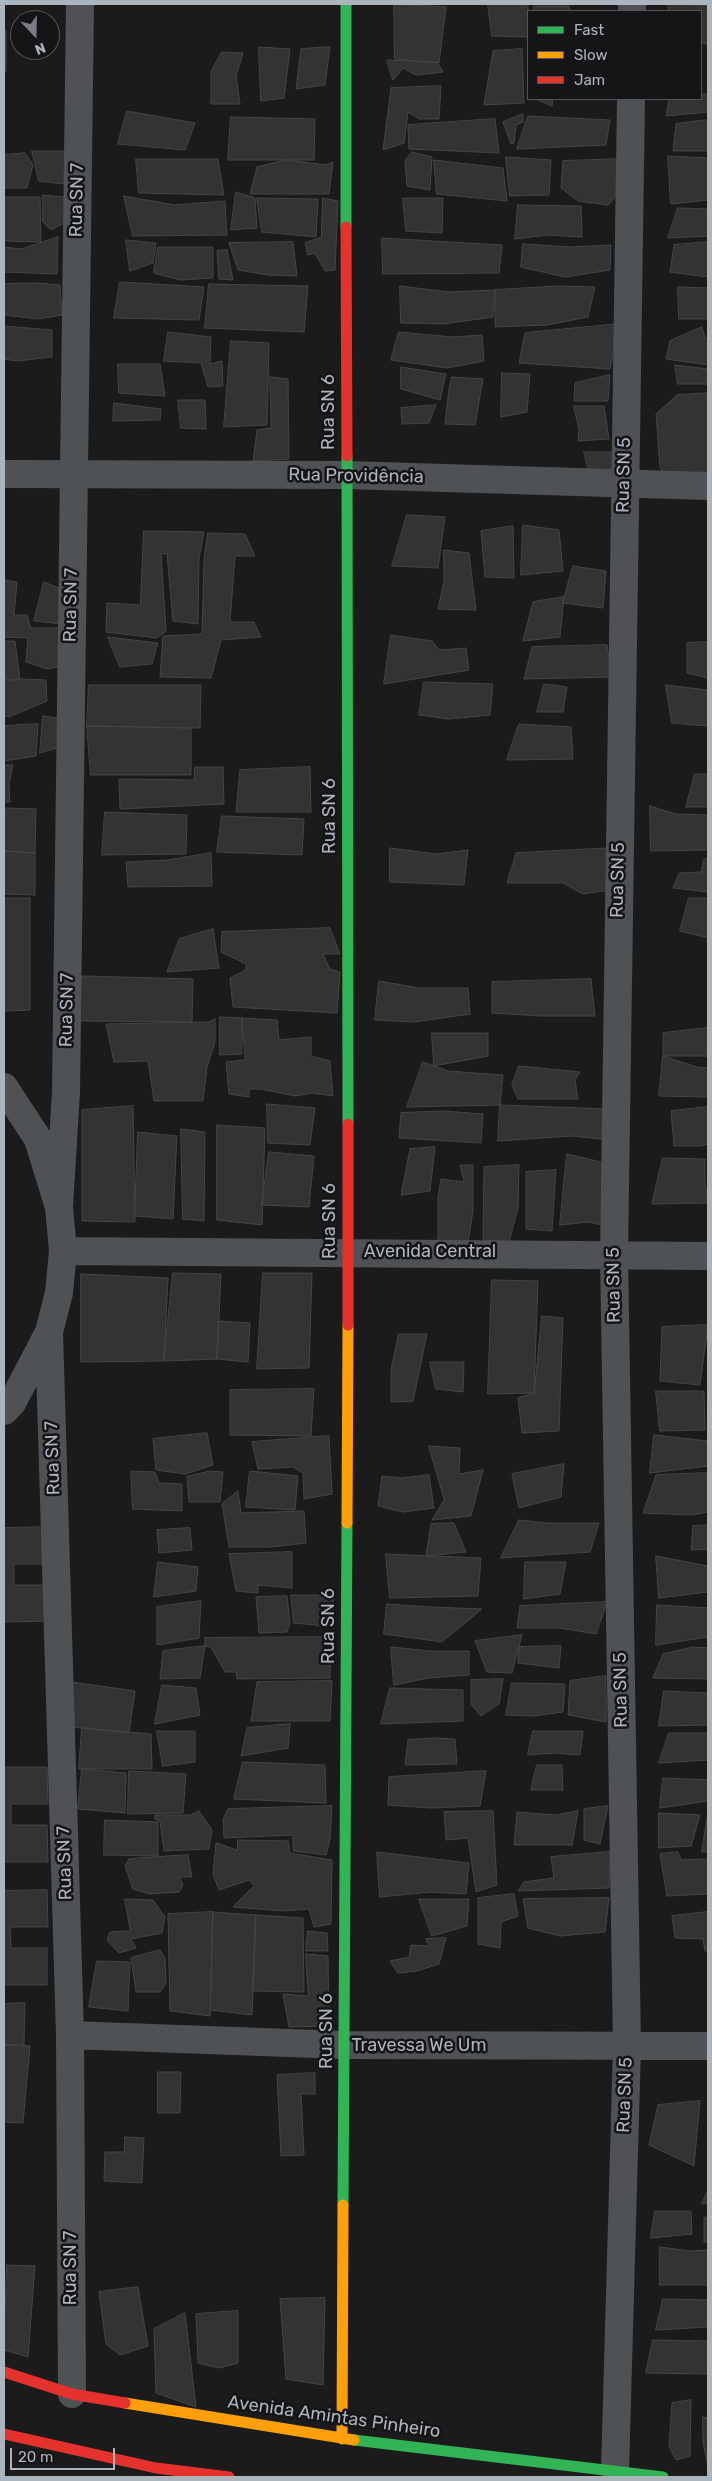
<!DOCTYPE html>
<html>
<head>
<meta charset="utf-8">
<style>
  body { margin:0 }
  #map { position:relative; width:712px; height:2481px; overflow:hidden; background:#1b1b1b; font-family:Rubik,sans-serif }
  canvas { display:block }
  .frame { position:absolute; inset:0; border:5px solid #acb4bc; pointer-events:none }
  .legend { position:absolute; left:527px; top:10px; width:175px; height:90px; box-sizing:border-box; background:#151517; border:1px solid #515559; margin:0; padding:6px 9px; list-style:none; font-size:15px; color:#acb4bc }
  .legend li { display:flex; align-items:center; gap:10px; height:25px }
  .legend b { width:25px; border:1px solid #515559 }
  .north { position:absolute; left:10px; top:10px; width:50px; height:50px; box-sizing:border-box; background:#151517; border:1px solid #515559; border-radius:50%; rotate:159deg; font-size:14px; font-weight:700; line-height:20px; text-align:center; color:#acb4bc }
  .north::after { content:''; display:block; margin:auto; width:18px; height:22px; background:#797e84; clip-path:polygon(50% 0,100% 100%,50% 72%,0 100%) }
  .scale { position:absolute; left:10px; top:2448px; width:105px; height:22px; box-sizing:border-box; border:2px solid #acb4bc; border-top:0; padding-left:6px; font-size:15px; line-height:18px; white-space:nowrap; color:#acb4bc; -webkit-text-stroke:4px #151517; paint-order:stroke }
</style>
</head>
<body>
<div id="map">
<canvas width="712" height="2481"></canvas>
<div class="frame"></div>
<ul class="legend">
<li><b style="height:6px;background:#30b455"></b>Fast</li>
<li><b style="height:6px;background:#ff9f0a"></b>Slow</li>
<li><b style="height:6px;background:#e5322d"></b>Jam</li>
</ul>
<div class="north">N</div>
<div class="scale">20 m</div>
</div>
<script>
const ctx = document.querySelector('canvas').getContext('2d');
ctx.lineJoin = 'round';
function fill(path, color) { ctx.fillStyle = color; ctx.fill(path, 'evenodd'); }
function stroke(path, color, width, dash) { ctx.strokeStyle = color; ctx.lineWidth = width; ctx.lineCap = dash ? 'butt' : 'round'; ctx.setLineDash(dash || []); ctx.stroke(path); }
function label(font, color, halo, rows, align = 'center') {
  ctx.font = font + ' Rubik,sans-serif'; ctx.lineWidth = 5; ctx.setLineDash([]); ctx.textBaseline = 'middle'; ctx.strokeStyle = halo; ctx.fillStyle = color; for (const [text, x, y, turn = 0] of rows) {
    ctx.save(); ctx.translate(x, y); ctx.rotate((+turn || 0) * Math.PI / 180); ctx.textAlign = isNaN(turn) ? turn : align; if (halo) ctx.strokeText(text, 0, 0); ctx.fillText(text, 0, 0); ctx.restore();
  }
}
const building = new Path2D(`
  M394,4L446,7L439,63L395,59Z
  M488,4H528V37L492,36Z
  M668,4L708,5V44L701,43V11H669Z
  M534,6H569L570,11H534Z
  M4,30H6V71H4Z
  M259,47L290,49L284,98L261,101Z
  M330,47L325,85L296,89L301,49Z
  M522,49L524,103L484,105L493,51Z
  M222,52L243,53L236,76L240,104H211V72Z
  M387,60L437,62L443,72L416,75L403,68L393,80Z
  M441,86L439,119H419L408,112L404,143L383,150L391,88Z
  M701,94H708V112L666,116L669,99H701Z
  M538,99H553L552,106L538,100Z
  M127,111L195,123L185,150L118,144Z
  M523,114V122L516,125L514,143L511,144L503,122Z
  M528,116L610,120L606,145L517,149Z
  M231,117L315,119L314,160H228Z
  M495,119L499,153L409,149L408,125Z
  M705,120H708V151H673L676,124Z
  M32,151H68L64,184L39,181Z
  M412,152L432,157L430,190L407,186L405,161Z
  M25,153L33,165L27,188H4V155Z
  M668,156L708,158V200L671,204Z
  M506,157L551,160L549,195L510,196Z
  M136,159H218L224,195L139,193Z
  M622,159L628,183L608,205L578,201L561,188L563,161Z
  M287,160L326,165L333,162L329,194H250L257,167Z
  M434,160L503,168L507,201L437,194Z
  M236,192L255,198L257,228L231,230Z
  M43,195L64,197L68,221L51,230L43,222Z
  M124,196L175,205L225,201L227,235L133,236Z
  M4,197H40L41,242L4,241Z
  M257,198L318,199L316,237L262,232Z
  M323,198L338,201L335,270L325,271L315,253L308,255L305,243L321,237Z
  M403,198H443L442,233L406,231Z
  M518,205L581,206L582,237L549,235L515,239Z
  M678,208L708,209V236L668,238Z
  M58,237L57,274L4,272V247L21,249Z
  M382,238L502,245L499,273L383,274Z
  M126,240L156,243L153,263L130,271Z
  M293,242L297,276L268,275L238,270L229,243Z
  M708,242V277L670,272L674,245Z
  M523,244L569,247L611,245L610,270L565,277L521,267Z
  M158,247H213V278L180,280L154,273Z
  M227,250L233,280L219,279L217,251Z
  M120,282L204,287L199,320L114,318Z
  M37,283L60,285L62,315L38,319L4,315V284Z
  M209,284L308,286L304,332L205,328Z
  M400,286L448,292L495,290L493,317L443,324L401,323Z
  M559,286L595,287L588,317L547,325L495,327V290Z
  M678,287L708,288V319H679Z
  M619,324L610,369L519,363L525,333Z
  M4,326L52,330V357L17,361L4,359Z
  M702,327L705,338H708V365L666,359L670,341Z
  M168,332L211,337L210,364L222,361L223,386L208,387L201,363L164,361Z
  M399,332L453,337L482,335L484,361L447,368L391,360Z
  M231,341L269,343L267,425L224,427Z
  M118,364H160L165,396L119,393Z
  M675,365L708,369V384H678Z
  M401,367L446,374L440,400L401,389Z
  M502,373L530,374L527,412L501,417Z
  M610,375L608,401H574L575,383Z
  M270,377L288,379L289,459L253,461L257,430L271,428Z
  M452,377L483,379L475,425L445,424L449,389Z
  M708,393V480L669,482L660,467L656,414L677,395Z
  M178,400H205L206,429L181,428Z
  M114,403L161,409L160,420L113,421Z
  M436,405L429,423L402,424L401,408Z
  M574,406H604L609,439L578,441L579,430Z
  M584,452H620L621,480L592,482Z
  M407,515L445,517L438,568L392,566Z
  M523,525L559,530L563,571L521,575Z
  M513,526L514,578L485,577L481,531Z
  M144,531L204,532L199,558L198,624L173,621L167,554L161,553L166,631L157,638L106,632L107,603L140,605Z
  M208,533L245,534L255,556H235L230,622H254L261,637L221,640L211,678L160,677L163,636L202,634L204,561Z
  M444,550L469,553L476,610L438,609L444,581Z
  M573,566L606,571L603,608L563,603Z
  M4,580L17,582L14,615H27L31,628H60L62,666L48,669L26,662L28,638L4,637Z
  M44,582L64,590L63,624L34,621Z
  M564,597L560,637L523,641L533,602Z
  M391,635L432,641L439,650L466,648L469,670L384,684Z
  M108,637L158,643L152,664L120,667Z
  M4,641H15L20,679L4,680Z
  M708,642V678L687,673V643Z
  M607,645L612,677L524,679L532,647Z
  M20,679L46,680L47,701L9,717L4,716V682Z
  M424,682L493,684L490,715L449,719L419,715Z
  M544,684L567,687L563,712H537Z
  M89,685H201L200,728L87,726Z
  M666,685L708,690V726L672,723Z
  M43,716L58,718L60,747L40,753Z
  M38,724L36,756L4,761V726Z
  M519,724L571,727L573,759L507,760Z
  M87,726L191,728V775H91Z
  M4,765H13L9,784L10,802H4Z
  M195,767H223L224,804L120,809L119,779L194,780Z
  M310,767L311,812H236L240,770Z
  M695,774H708V807H686Z
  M650,806L676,814L708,815V850L651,851Z
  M4,808L36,809L35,853L4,851Z
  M105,812L187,815L186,854L102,855Z
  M222,816L304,819L302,855L217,852Z
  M390,848L436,854L468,850L464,885L390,882Z
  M616,848L617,889L583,894L563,883H507L516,853Z
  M4,851L35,853V895L4,894Z
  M211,853L212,886L128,887L126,862L168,860Z
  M704,859H708V892L673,888L679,873L701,872Z
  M4,898H30V1010L4,1011Z
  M689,898H708V938L680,931Z
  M330,928L340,954H323L330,969L340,972L337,1013L233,1007L230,978L246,970V964L221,952L222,932Z
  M213,929L219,968L167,972L179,939Z
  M82,976L193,979L192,1022L80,1021Z
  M591,979L595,1016H540L492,1013V982Z
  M379,981L419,988H468L470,1014L414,1022L375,1020Z
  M220,1017L242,1018V1054L220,1055Z
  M242,1018L277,1020L279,1040L311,1037V1056L330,1061L333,1096L313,1093L295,1096L260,1089H249V1097L229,1094L226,1062L245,1060Z
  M215,1019V1042L207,1067L203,1101H154L148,1061L114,1062L106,1024L209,1022Z
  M708,1028V1056H663V1033Z
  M432,1033H488V1056L434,1066Z
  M663,1056L700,1068L708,1067V1097L659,1096Z
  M423,1062L448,1071L503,1075L500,1105L407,1107Z
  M519,1066L580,1072L575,1080L578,1099H518L512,1085Z
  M267,1104L315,1108L310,1145L268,1143Z
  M500,1105L609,1109L611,1140L572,1136L498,1141Z
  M133,1106L135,1222L82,1221V1110Z
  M708,1107V1144L701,1146H674L671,1111Z
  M444,1111L483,1114L481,1143L399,1138L401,1113Z
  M217,1125L265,1128L262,1225L217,1220Z
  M181,1129L205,1132L204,1221L183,1219Z
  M138,1132L177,1136L173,1219L135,1216Z
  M435,1147L430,1191L401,1195L410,1149Z
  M269,1152L314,1156L309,1207L262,1205Z
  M567,1154L605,1163L607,1226L588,1222L560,1225Z
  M663,1158L705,1159V1182L708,1203L652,1204Z
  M460,1165H473V1210L467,1250L438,1243V1198L441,1179L464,1182Z
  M519,1165L518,1208L509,1242L483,1240L484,1167Z
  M556,1170L552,1231L526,1229V1172Z
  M173,1273L221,1274L217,1359L164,1361Z
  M263,1273H312L309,1368L257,1369Z
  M81,1274L168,1278L164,1361L81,1362Z
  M492,1280L538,1281L534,1393L488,1394Z
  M542,1316L563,1318L559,1431L522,1433L518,1398L534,1393Z
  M219,1321L250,1323L248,1362L217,1359Z
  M708,1325L700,1385L660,1381L662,1327Z
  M399,1334H427L413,1401L391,1402V1370Z
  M430,1362H464L463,1392L436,1389Z
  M314,1389L311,1436L230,1435V1390Z
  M656,1391H704L705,1430L660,1431Z
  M207,1433L213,1465L186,1474L156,1470L153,1439Z
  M654,1435L708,1441V1466L650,1473Z
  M329,1436L332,1494L304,1499L303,1473L293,1467L258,1469L252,1442Z
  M429,1446L460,1448L459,1474L483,1470L471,1516L432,1520L444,1500Z
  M564,1464L561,1497L519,1508L512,1474Z
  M131,1471L155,1472L159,1483L182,1484V1511L133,1509Z
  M210,1471L223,1472L220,1502H189L187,1477Z
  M250,1471L298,1476L295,1510L246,1507Z
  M708,1473V1512L692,1515L643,1513L656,1475Z
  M429,1475L434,1508L403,1512L378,1506L382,1476L401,1478Z
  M238,1491L241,1513L304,1511L306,1543L271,1547H229L222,1504Z
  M519,1520L546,1523H599L590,1552L501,1558Z
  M454,1523L466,1552L426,1556L431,1524Z
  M708,1525V1549L691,1550L693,1526Z
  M51,1527V1564H14V1585H51V1621L4,1622V1528Z
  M190,1528L192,1550L159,1553L157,1530Z
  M292,1552V1588L258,1585V1593L236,1591L229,1554Z
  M386,1554L481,1558L478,1596L390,1598Z
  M656,1556L708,1566V1592L659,1598Z
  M158,1562L198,1567L196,1591L154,1597Z
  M525,1562H566L560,1594L524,1599Z
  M291,1595H335L326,1626L294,1623Z
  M287,1596L290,1623L287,1632L259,1633L256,1597Z
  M201,1601L199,1638L157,1645V1607Z
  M607,1602L596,1634L560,1628H517L520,1606Z
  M387,1604L430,1607L482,1609L442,1642L384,1634Z
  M657,1605L708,1608V1637L656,1645Z
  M522,1635L512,1673L487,1672L475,1641Z
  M331,1637L330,1678L237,1679L236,1672H225L211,1647L205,1646V1638Z
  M205,1646L200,1678L160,1679L163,1651Z
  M561,1646L559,1668L518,1663L519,1647Z
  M391,1647L430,1651H469V1675L429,1678L394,1685Z
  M694,1647L708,1648V1679L653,1678L663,1654Z
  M606,1676V1722L568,1715L570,1681Z
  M503,1679L499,1704L481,1716L471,1704V1680Z
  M332,1681L330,1721H251L257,1682Z
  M72,1682L135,1691L129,1733L72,1727Z
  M512,1683L565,1684L563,1712L533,1716L506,1715Z
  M162,1685L196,1688L200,1715L155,1724Z
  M390,1688L463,1690V1721L381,1724Z
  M664,1691L708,1693V1725L659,1726Z
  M290,1724L288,1748L241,1756L247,1728Z
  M82,1728L151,1734L152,1769H79Z
  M157,1731H195V1762L163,1766Z
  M533,1731H583L580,1755L553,1753L528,1755Z
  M669,1733H708V1760L659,1763Z
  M435,1738L455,1739L457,1764L405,1765L408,1740Z
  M243,1762L325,1765L326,1803L234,1799Z
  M537,1765H562L563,1790H531Z
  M4,1767H47L48,1804H11V1825H47L48,1862H4Z
  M82,1769L126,1773L125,1813L78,1809Z
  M129,1771L186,1774L183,1813L128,1814Z
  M486,1771L480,1806L430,1808L388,1805L389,1777Z
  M663,1778L708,1780V1801L660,1808Z
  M332,1806L330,1839L326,1855L293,1851V1835L224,1838L223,1819L228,1809Z
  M608,1806L600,1844L584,1840V1809Z
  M199,1811L212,1830L209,1849L164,1851L160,1821L155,1819V1815H190Z
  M493,1811L497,1885L476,1892L468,1838L446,1840L444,1812Z
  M578,1811L572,1845H514L517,1812L555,1815Z
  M659,1813L700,1815L691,1846L659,1848Z
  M707,1818L708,1852H702Z
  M105,1820L158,1822V1856L104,1855Z
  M238,1840L288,1841L290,1853L332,1860L331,1924L314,1927L309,1909L284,1911L233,1907L254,1886L249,1880L219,1890L213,1874L216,1843L237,1850Z
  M377,1852L469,1863L466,1894L431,1892L380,1897Z
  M610,1852L609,1888L518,1891L524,1882L554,1878L551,1857Z
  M678,1852L681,1860L708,1859V1894L667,1896L660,1854Z
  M188,1855L192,1877H179L183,1885L179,1892L149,1894L133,1889L125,1866L129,1859Z
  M47,1890L48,1927H10L11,1948H47V1985H4V1891Z
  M514,1894L518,1916L501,1922L500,1948L478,1944V1898Z
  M609,1898L605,1932L560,1936L528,1928L523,1899Z
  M125,1899L153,1900L165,1917L162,1933L131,1939L136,1948L119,1953L107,1940L110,1932L130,1931Z
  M419,1899H469L467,1926L432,1936Z
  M213,1912L256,1915L252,2015L211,2010Z
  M213,1912L210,2016L170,2011L168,1914Z
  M708,1912V1951H705L703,1939L675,1938L672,1916Z
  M256,1915L303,1918L304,1992L253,1991Z
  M308,1931L327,1933L328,1951H306Z
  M446,1938L439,1964L417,1971L398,1973L390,1961L409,1957L411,1945L429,1946L426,1939Z
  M160,1950L165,1958L166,1983L160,1992H136L131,1958Z
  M306,1954L328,1956L329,2026L289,2027L283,1994L308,1996Z
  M97,1961L130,1962L128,2011L89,2007Z
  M25,2003L24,2045H4V2004Z
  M4,2045L30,2046L23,2123L4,2122Z
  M158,2072H181L180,2113H158Z
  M315,2073V2094H301L304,2155L281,2156L277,2075Z
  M700,2101L694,2166L649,2145L658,2105Z
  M125,2137L144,2138L142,2183L104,2181L105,2152H124Z
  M708,2190V2203L702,2204Z
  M655,2211H691L692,2234L651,2238Z
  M708,2217V2242H704V2218Z
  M660,2247L691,2251L708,2250V2285H660Z
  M7,2265L35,2266L28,2357L4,2350Z
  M138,2287L148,2346L120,2355L106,2344L99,2292Z
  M325,2298L323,2385L286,2379L280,2299Z
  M663,2299L708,2300V2327L656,2330Z
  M238,2311V2363L219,2368L198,2363L196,2314Z
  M185,2313L196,2407L156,2393L154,2329Z
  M653,2340L708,2341V2374L646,2373Z
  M691,2400L690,2456L676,2460L669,2446L672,2403Z
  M703,2417L708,2418V2467L703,2442Z`);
fill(building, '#333');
stroke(building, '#434647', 1);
stroke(new Path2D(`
  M632,11V4
  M4,474L347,475L708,486
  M4,1087L38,1139L59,1207L63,1251L59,1293L49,1332L12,1403L4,1411
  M59,1207L66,1092L80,4
  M63,1251L708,1256
  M49,1332L70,2035L72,2394
  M70,2035L344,2045L708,2046
  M615,2471L627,2046L614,1254L631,99`), '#4f5254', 28);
stroke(new Path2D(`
  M346,4V227
  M347,456L348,1124
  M343,2205L347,1523
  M354,2440L663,2477`), '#30b455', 11);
stroke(new Path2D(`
  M347,1523L348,1325
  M125,2403L354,2440
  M342,2439L343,2205`), '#ff9f0a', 11);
stroke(new Path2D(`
  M346,227L347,456
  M348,1325V1124
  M4,2372L72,2394L125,2403
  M4,2434L156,2468L229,2477`), '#e5322d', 11);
label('18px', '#acb4bc', '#151517', [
  ["Rua SN 7",77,200,-89],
  ["Rua SN 6",329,412,-90],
  ["Rua SN 5",624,475,-89],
  ["Rua Providência",356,476,1],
  ["Rua SN 7",71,605,-89],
  ["Rua SN 6",330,816,-90],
  ["Rua SN 5",618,880,-89],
  ["Rua SN 7",67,1010,-89],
  ["Rua SN 6",330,1221,-90],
  ["Avenida Central",430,1252],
  ["Rua SN 5",614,1285,-91],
  ["Rua SN 7",53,1458,-92],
  ["Rua SN 6",329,1626,-90],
  ["Rua SN 5",621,1690,-91],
  ["Rua SN 7",65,1863,-92],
  ["Rua SN 6",327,2031,-90],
  ["Travessa We Um",419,2046],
  ["Rua SN 5",625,2095,-88],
  ["Rua SN 7",71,2268,-90],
  ["Avenida Amintas Pinheiro",334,2417,8]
]);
</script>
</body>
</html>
